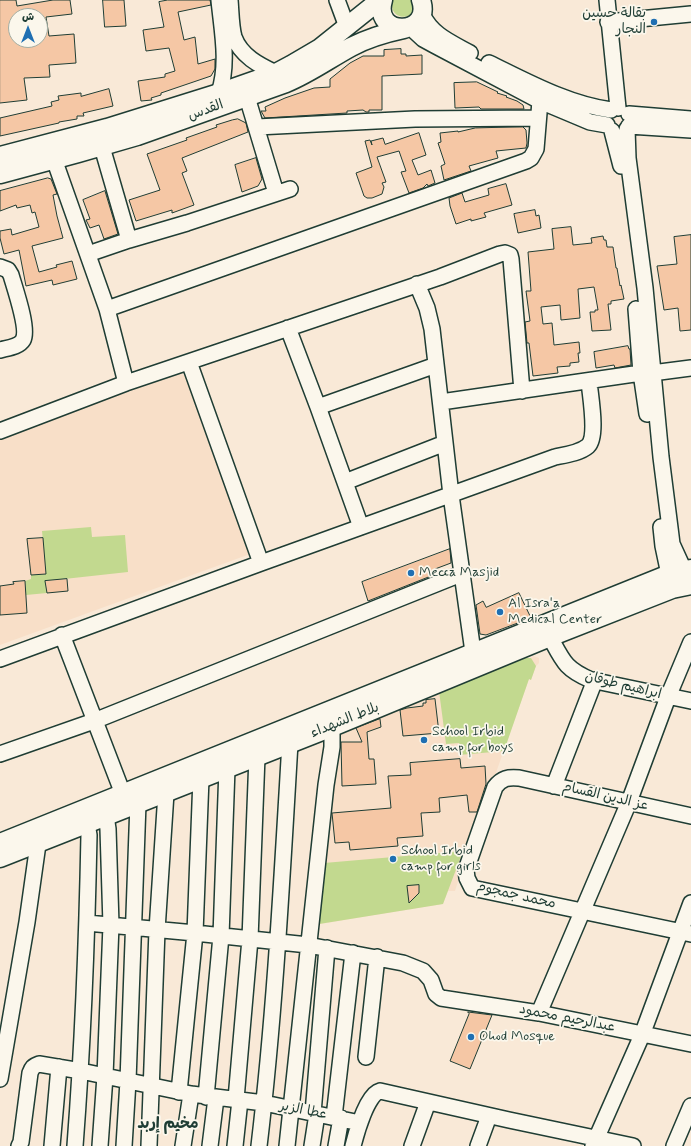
<!DOCTYPE html>
<html>
<head>
<meta charset="utf-8">
<style>
  body { margin:0 }
  #map { position:relative; width:691px; height:1146px; overflow:hidden; background:#f9e9d7; font-family:Mynerve,"Playpen Sans Arabic",sans-serif }
  canvas { display:block }
  .north { position:absolute; left:8px; top:8px; width:40px; height:40px; box-sizing:border-box; background:#fbf7ec; border:1px solid #a3ada2; border-radius:50%; rotate:0deg; font-size:11px; font-weight:700; line-height:16px; text-align:center; color:#1f3d34 }
  .north::after { content:''; display:block; margin:auto; width:14px; height:18px; background:#1f6fb2; clip-path:polygon(50% 0,100% 100%,50% 72%,0 100%) }
</style>
</head>
<body>
<div id="map">
<canvas width="691" height="1146"></canvas>
<div class="north">ش</div>
</div>
<script>
const ctx = document.querySelector('canvas').getContext('2d');
ctx.lineJoin = 'round';
function fill(path, color) { ctx.fillStyle = color; ctx.fill(path, 'evenodd'); }
function stroke(path, color, width, dash) { ctx.strokeStyle = color; ctx.lineWidth = width; ctx.lineCap = dash ? 'butt' : 'round'; ctx.setLineDash(dash || []); ctx.stroke(path); }
function label(font, color, halo, rows, align = 'center') {
  ctx.font = font + ' Mynerve,"Playpen Sans Arabic",sans-serif'; ctx.lineWidth = 3.5; ctx.setLineDash([]); ctx.textBaseline = 'middle'; ctx.strokeStyle = halo; ctx.fillStyle = color; for (const [text, x, y, turn = 0] of rows) {
    ctx.save(); ctx.translate(x, y); ctx.rotate((+turn || 0) * Math.PI / 180); ctx.textAlign = isNaN(turn) ? turn : align; if (halo) ctx.strokeText(text, 0, 0); ctx.fillText(text, 0, 0); ctx.restore();
  }
}
fill(new Path2D(`
  M179,374L189,376L250,554L0,645V436Z
  M533,656L539,658V663L536,666L531,680L529,679L467,855L463,856L458,867L461,872L455,891H448L443,904L314,925L333,802L341,729L526,658L529,659Z`), '#f8dfc8');
fill(new Path2D(`
  M393,0H414L413,13C403,22 388,14 393,0Z
  M91,527L92,537L125,535L128,572L46,581L47,593L26,595L25,581L31,579V575L46,574L42,531Z
  M526,658H531L536,666L531,680L529,679L504,751L459,755V743L446,744L439,691Z
  M463,851L443,904L313,925L324,863Z`), '#c2d98f');
const building = new Path2D(`
  M0,0H16L17,6L53,0H70L72,14L46,17L49,36L74,34L76,63L49,65L50,77L24,78L27,100L0,103ZM16,16H40V40H16Z
  M103,0H124L126,26L105,27Z
  M168,0H210L211,5L178,12L184,40L195,37L198,64L215,59V69L211,76L161,93V95L151,98L152,100L141,101L138,81L165,77V74L175,71L169,48L146,51L143,30L164,27L159,2Z
  M401,49V54H406V56L422,55V74L382,76V110H369V112H366L363,110L347,111V113L265,118L261,111H266L265,107L285,98L314,88L330,87V79L350,63L363,56H384V50Z
  M477,82L498,92L497,93L507,96L506,97L517,101L523,105L524,109H481L479,107L455,108L454,83Z
  M109,89L113,106L83,113L84,116H77V119L59,122V123L0,136V118L52,106L51,102L59,100L58,96L81,93V96Z
  M238,119L246,123L248,132L182,158L187,171L182,173L194,205L172,213V210L136,221L129,200L160,190L147,154L187,140L186,138L217,127L216,125L232,120Z
  M523,127L526,130L527,143L526,148L496,151L498,158L469,166L471,171L444,180L441,166L445,164L438,143L441,142L440,133L458,131V132L475,128Z
  M419,133L426,155L412,160L418,175L431,170L435,183L428,186L427,184L423,188L409,193L401,172L406,171L399,151L377,157L386,182L382,183L384,187L382,194L372,198H367L364,196L356,173L372,167L365,141L370,140L372,145L371,141L383,138L385,144Z
  M256,158L262,179L258,186L242,192L235,165Z
  M48,178L51,179L57,194L53,195L57,216L63,238L32,246L39,272L57,267L56,265L72,261L77,279L53,285L52,280L26,286L19,250L4,254L0,238V231L11,229L12,235L39,227L35,212L32,213L30,205L17,208L16,205L0,211V191Z
  M506,184L512,205L484,213L486,217L471,221V219L456,224L450,206L449,198L462,193L465,202L489,195L488,189Z
  M105,191L118,234L104,239L99,225L90,228L86,220L90,219L83,200Z
  M535,210L536,216L539,215L541,228L518,233L514,214Z
  M571,227L573,245L592,243L591,238L603,236L604,240H606L607,247H613L616,268H617L620,286L621,285L624,299L611,301V304H608L611,330L592,331L590,312H595V310H598L594,287L578,289L580,318L561,320L560,305L541,307L543,324L552,323L554,345L579,342L580,353H578L579,362L570,363V366L557,367L558,373L533,376L529,343H527L525,322L530,321L526,291H531L528,252L554,249L552,229Z
  M691,235V330L680,331L678,308L664,310L657,266L677,264L674,237Z
  M628,346L629,349H630L631,365L615,368L614,365L596,368L594,352Z
  M43,538L46,574L31,575L27,539Z
  M450,549L451,563L435,569L436,574L368,601L362,582Z
  M67,579L68,591L47,593L45,581Z
  M25,581L27,613L0,615V586L14,584L13,582Z
  M519,593L531,618L486,635L480,634L476,605L483,601L486,607Z
  M435,699L439,733L403,736L400,710L407,708L423,706V703H426V700Z
  M380,719L381,727L367,732L369,759H374L376,784L342,786L341,742H362L356,728Z
  M460,759L461,768L485,766L486,784L477,812H469L467,795L439,798L440,812L421,813L423,836L397,838L398,846L350,850L349,842L335,843L332,813L391,808L388,776L411,775L410,763Z
  M419,885V893L409,903L407,886Z
  M468,1012L492,1015L470,1069L450,1061L469,1014Z`);
fill(building, '#f5c7a5');
stroke(building, '#1f3d34', 1);
const minor = new Path2D(`
  M230,0C231,11 231,27 234,37C241,56 259,65 276,73
  M337,0L347,27
  M607,0L618,108
  M422,14C432,35 450,42 470,53
  M608,22L691,14
  M410,27L423,39L434,45L540,101L590,122L607,125
  M489,63C528,82 568,104 611,110
  M219,93C229,63 222,31 219,0
  M247,97L276,193
  M629,114L691,119
  M629,126L691,130
  M257,127L415,119L538,118
  M627,129L628,158L645,288L661,457L670,528L672,544L689,581
  M612,131L621,166
  M102,147L129,240
  M54,159L107,309L126,383
  M88,254L129,240L187,223L290,189
  M0,267L8,270L11,275C15,289 29,329 23,340C19,347 7,348 0,350
  M417,284L427,308L432,329L451,495L473,652
  M107,309L526,161L531,158L536,149L540,101
  M636,309L641,373L647,414
  M288,328L318,407L361,527
  M189,362L261,563
  M441,402L641,373H652L691,368
  M318,407L436,365
  M0,431L126,383L440,277L500,254L505,253L510,255L511,259L522,391
  M345,482L445,443
  M661,527L663,546L671,584
  M62,635L123,794
  M550,637C563,661 565,669 591,680L691,701
  M0,659L261,563L555,457C565,455 580,453 588,446C598,436 590,395 589,381
  M0,754L94,721L461,574
  M554,786L595,680
  M691,816L519,778C508,777 502,778 495,787L466,870L467,878L472,888L691,934
  M87,923L195,933L308,945L403,963L423,971L431,980L436,994L441,998L539,1013L691,1044
  M539,1013L629,802L668,697L691,642
  M366,1057L377,957
  M0,1079L27,922L38,844L32,834
  M179,1092L195,933L201,778
  M206,1097L221,936L227,768
  M236,1099L250,939L257,756
  M313,1113L327,948
  M334,1117L353,953
  M19,1146L21,1142L30,1073C32,1068 33,1066 39,1064L81,1071L191,1094L264,1103L360,1123
  M52,1146L59,1067
  M75,1146C83,1042 87,939 89,835L87,824
  M100,1146L105,1076L111,925L108,829L106,816
  M124,1146L128,1081L138,803
  M149,1146L157,930L166,793
  M183,1146L191,1094
  M210,1146L216,1098
  M235,1146L240,1100
  M259,1146C275,1012 282,877 290,743
  M287,1146L326,785L332,747V734L325,719
  M312,1146L317,1114
  M336,1146L341,1118
  M353,1146C356,1134 367,1094 380,1091L509,1120L633,1146
  M412,1146L428,1102
  M478,1146L489,1116
  M593,1146L642,1035L691,903
  M674,1146L691,1106`);
const major = new Path2D(`
  M383,0C372,38 433,36 421,0
  M0,156L107,128L219,93L276,73L291,65L320,48L380,0
  M0,174L78,153L137,136L286,83C310,73 329,59 351,47C368,38 385,33 404,29
  M0,843L669,574L691,569
  M0,858L330,728L550,637L672,589L691,585`);
stroke(minor, '#1f3d34', 18);
stroke(major, '#1f3d34', 21);
stroke(minor, '#fbf7ec', 15);
stroke(major, '#fbf7ec', 18);
for (const [x, y, r, color] of [
  [654,22,4,"#1f6fb2"],
  [411,573,4,"#1f6fb2"],
  [500,612,4,"#1f6fb2"],
  [424,740,4,"#1f6fb2"],
  [393,859,4,"#1f6fb2"],
  [471,1037,4,"#1f6fb2"]
]) { const dot = new Path2D(); dot.arc(x, y, r, 0, 2 * Math.PI); ctx.fillStyle = color; ctx.fill(dot); stroke(dot, '#fbf7ec', 1.5); }
label('14px', '#1f3d34', '#fbf7ec', [
  ["بقالة حسين",646,14,"right"],
  ["النجار",646,30,"right"],
  ["Mecca Masjid",419,573],
  ["Al Isra'a",508,604],
  ["Medical Center",508,620],
  ["School Irbid",432,732],
  ["camp for boys",432,748],
  ["School Irbid",401,851],
  ["camp for girls",401,867],
  ["Ohod Mosque",479,1037]
], 'left');
label('14px', '#1f3d34', '#fbf7ec', [
  ["القدس",206,111,-20],
  ["ابراهيم طوقان",623,686,14],
  ["بلاط الشهداء",345,721,-22],
  ["عز الدين القسام",605,797,13],
  ["محمد جمجوم",516,896,13],
  ["عبدالرحيم محمود",567,1019,11],
  ["عطا الزير",303,1111,11]
]);
label('bold 15px', '#1f3d34', '#fbf7ec', [
  ["مخيم إربد",168,1125]
]);
</script>
</body>
</html>
